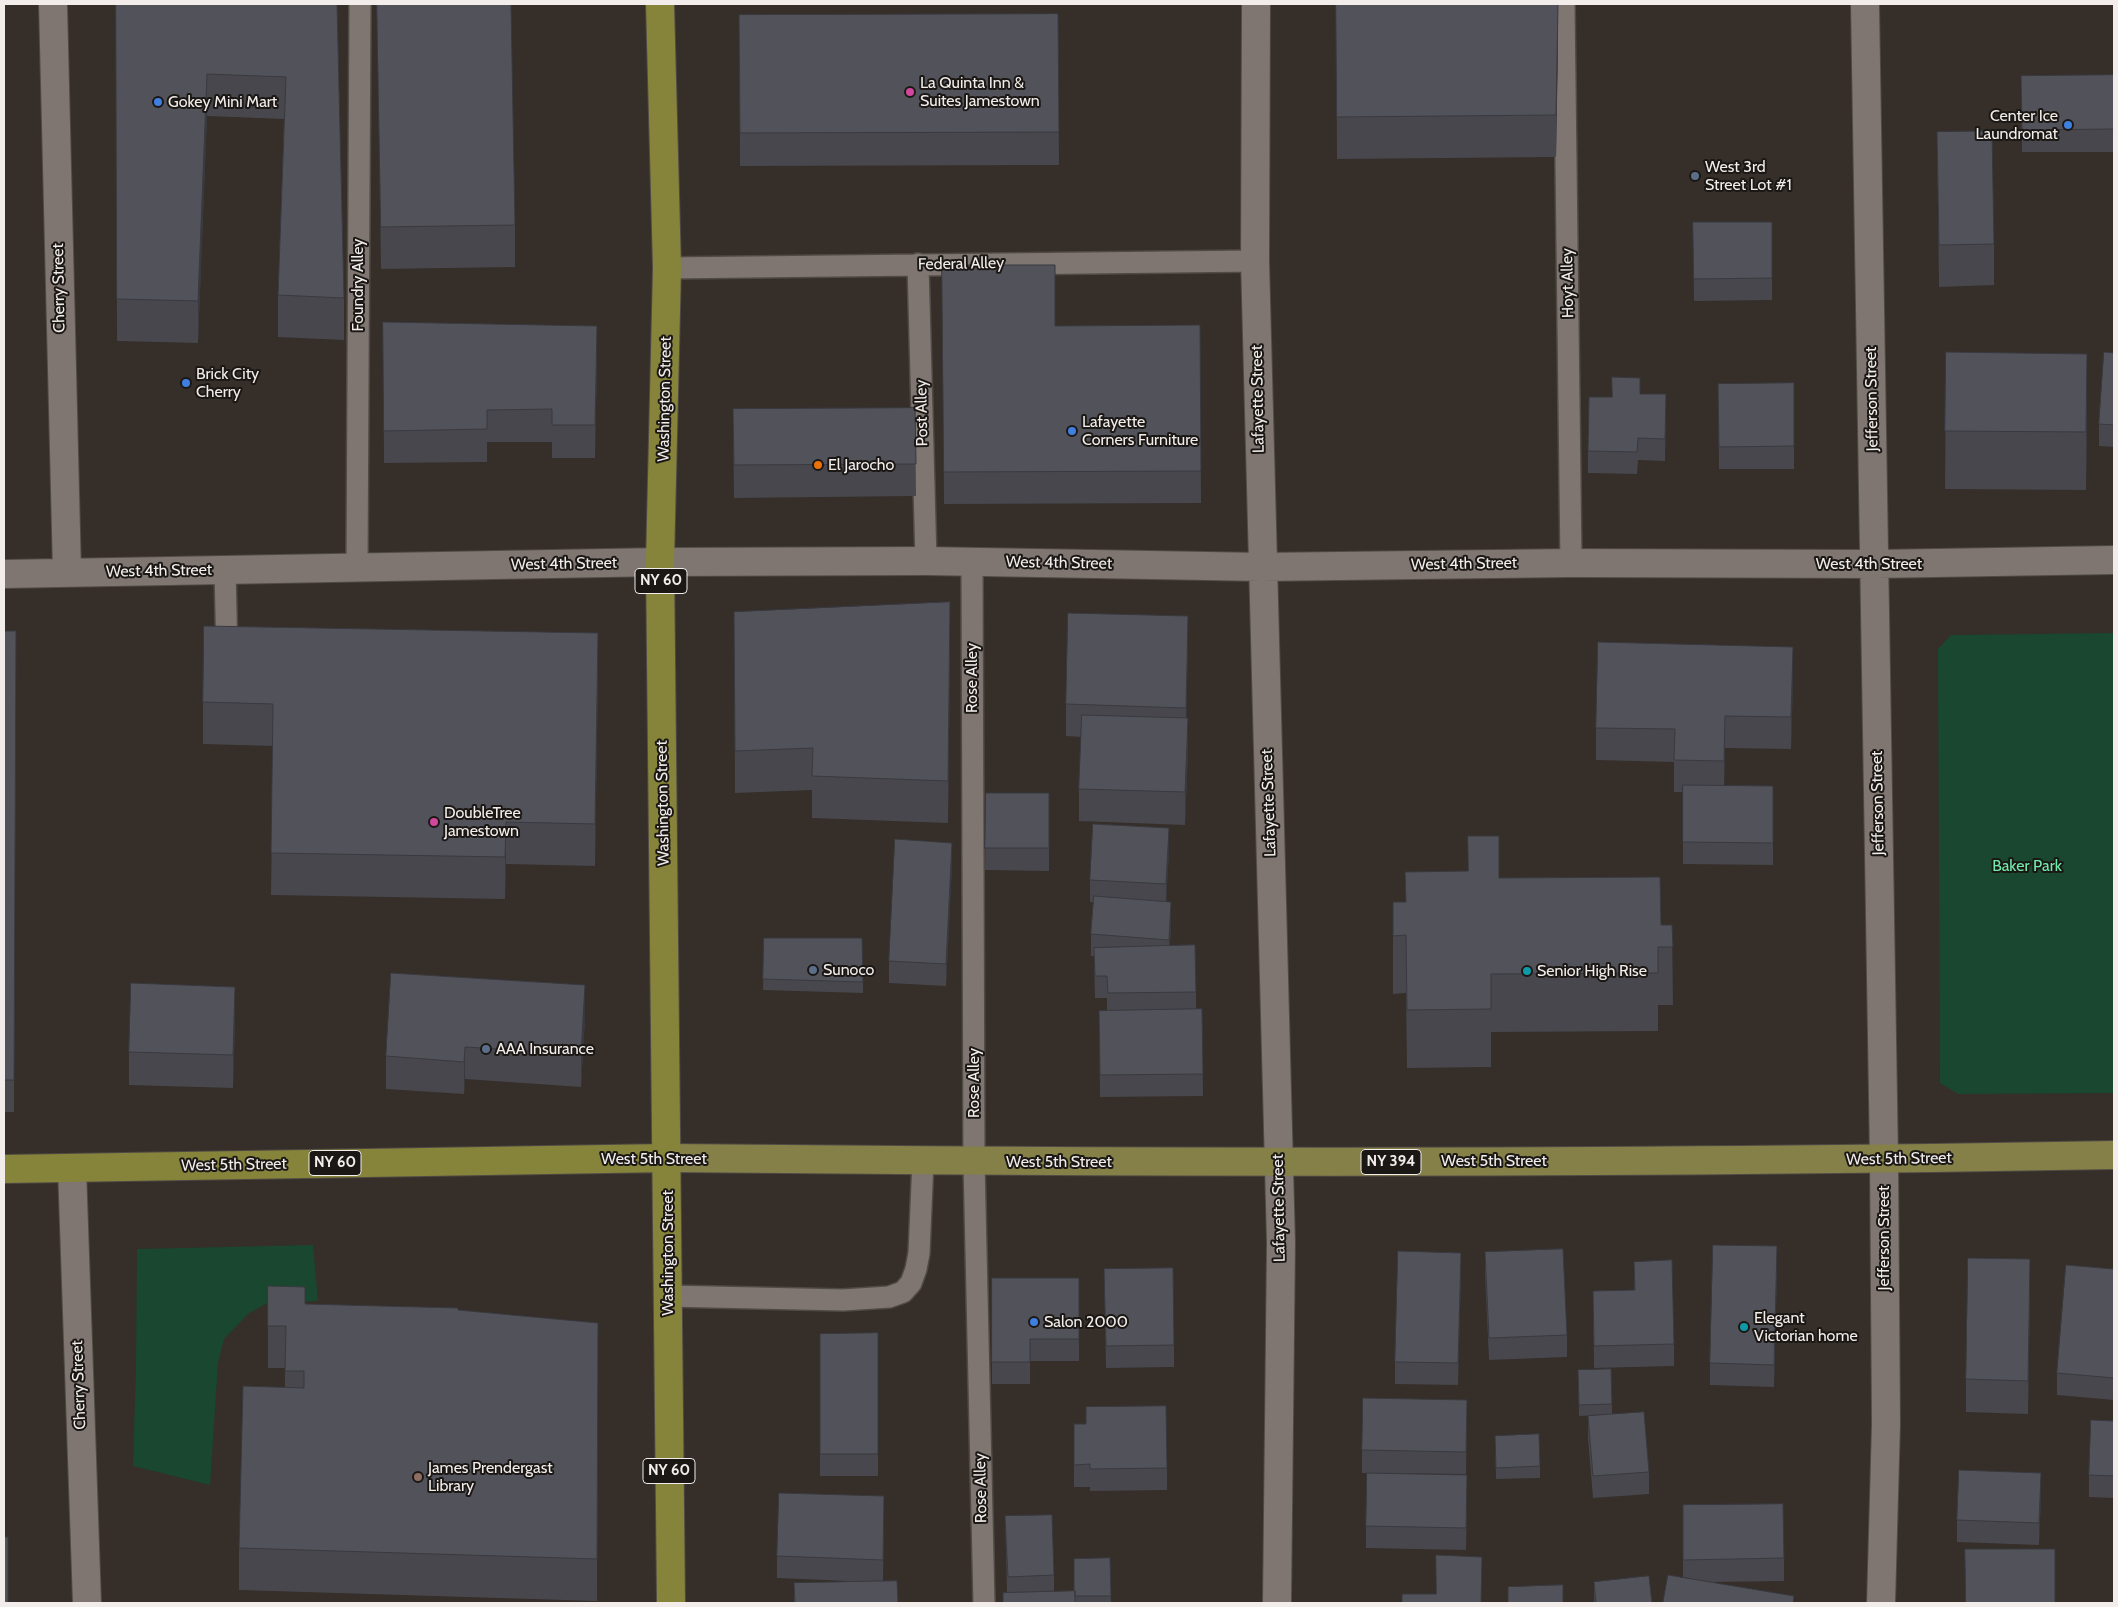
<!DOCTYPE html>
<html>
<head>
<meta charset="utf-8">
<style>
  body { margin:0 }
  #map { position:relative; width:2118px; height:1607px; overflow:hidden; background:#352e29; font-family:Cabin,sans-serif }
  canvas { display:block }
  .frame { position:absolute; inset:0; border:5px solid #f2edea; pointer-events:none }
</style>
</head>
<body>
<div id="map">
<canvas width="2118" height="1607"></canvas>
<div class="frame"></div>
</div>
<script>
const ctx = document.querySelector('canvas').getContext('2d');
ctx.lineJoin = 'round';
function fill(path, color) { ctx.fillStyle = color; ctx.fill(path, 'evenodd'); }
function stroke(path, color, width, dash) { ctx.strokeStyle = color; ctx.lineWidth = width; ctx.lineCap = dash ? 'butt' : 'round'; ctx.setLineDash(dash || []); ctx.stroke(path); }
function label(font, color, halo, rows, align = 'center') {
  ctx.font = font + ' Cabin,sans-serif'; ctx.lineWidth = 4; ctx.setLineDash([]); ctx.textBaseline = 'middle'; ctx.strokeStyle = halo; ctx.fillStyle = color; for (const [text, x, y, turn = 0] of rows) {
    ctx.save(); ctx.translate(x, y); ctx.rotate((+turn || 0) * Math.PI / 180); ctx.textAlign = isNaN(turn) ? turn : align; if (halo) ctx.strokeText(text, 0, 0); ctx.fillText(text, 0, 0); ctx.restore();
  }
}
fill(new Path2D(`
  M2114,633V1093L1958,1094L1940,1083L1938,649L1951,635Z
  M313,1245L318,1301L267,1303L248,1314L224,1339L218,1363L210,1485L133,1466L136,1365L137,1249Z`), '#194730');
const service = new Path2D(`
  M1564,4L1571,563
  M918,264L926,561
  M667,268L1255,261
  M972,562L974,1162L984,1603
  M357,567L360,4
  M225,570L227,655
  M668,1296L843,1300L889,1297L903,1292L911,1283L916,1269L919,1253L923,1161`);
const minor = new Path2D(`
  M53,4L67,572
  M1256,4L1255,261L1281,1242L1277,1603
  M1865,4L1884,1159L1886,1424L1881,1603
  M4,574L660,562L926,561L1262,567L1571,563L1875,564L2114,560
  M72,1168L87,1603`);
const primary = new Path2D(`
  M667,1158C1150,1163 1632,1164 2114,1155`);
const trunk = new Path2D(`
  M660,4L667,268L660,562L671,1603
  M4,1169L667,1158`);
stroke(service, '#504a45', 24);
stroke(minor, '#504a45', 30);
stroke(primary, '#504a45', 30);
stroke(trunk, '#504a45', 30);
stroke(service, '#7f7671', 21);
stroke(minor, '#7f7671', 28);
stroke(primary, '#848048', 28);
stroke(trunk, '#86843a', 28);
fill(new Path2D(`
  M116,4H337L344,298V340L278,337V295L284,119L207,116L198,343L117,341Z
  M377,4L515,225V267L381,269Z
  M1336,4L1558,41L1556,157L1337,159Z
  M1058,14L1059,165L740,166L739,15Z
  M2114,75V152H2022L2021,76Z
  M1937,132L1994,244V285L1939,287Z
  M1693,222H1772V300L1694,301Z
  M942,265L1055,326L1200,325L1201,503L944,504Z
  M383,322L597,359L595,458H552V442H487V462L384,463Z
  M1946,352L2087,412L2086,490L1945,489Z
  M2114,353V447L2099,446V424Z
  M1794,383V469H1719L1718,384Z
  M1640,394H1666L1665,461L1638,460L1637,474L1588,473V451L1612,397Z
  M915,408L916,496L734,498L733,409Z
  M734,612L950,644L948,823L812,818V790L735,793Z
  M4,631H16L14,1112H4Z
  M1188,649L1186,718L1188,751L1185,825L1079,821V789L1081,737L1066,736V704Z
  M598,675L595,866L506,864L505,899L271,895L273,746L203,744V702Z
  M1793,680L1791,749L1725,748L1724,786H1773V865L1683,864V792H1674V762L1596,760V728Z
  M986,793H1049V871L985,870Z
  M1169,851L1166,902L1171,924L1170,945L1196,992V1009H1202L1203,1096L1100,1097L1099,1011L1107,1010V998H1095L1094,956H1091V934L1094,902H1090V880Z
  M952,865L946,986L889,983V961Z
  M1499,878L1661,925H1672L1673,1005H1658V1031L1491,1032V1067L1407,1068L1406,993L1393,994V902H1405Z
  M764,938L863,982V993L763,990Z
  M585,1018L581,1087L465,1079L464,1094L386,1089V1056Z
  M235,1019L233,1088L129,1085V1052Z
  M1485,1252L1567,1335V1357L1489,1360L1485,1274Z
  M1634,1262L1674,1344V1366L1594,1368L1593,1291L1634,1290Z
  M1104,1269L1174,1345V1367L1106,1368Z
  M1777,1269L1774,1387L1710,1385V1363Z
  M2114,1269V1400L2057,1395V1373Z
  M1461,1275L1458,1385L1395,1384V1362Z
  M992,1278H1079V1361H1030V1384H992Z
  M2030,1291L2028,1414L1966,1412V1379Z
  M305,1304L458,1310L598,1323L597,1601L239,1590V1548L285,1387V1368H268V1326Z
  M878,1333V1476H820V1334Z
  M1578,1370L1612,1404V1415L1649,1472V1494L1593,1498L1588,1438V1416L1606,1415L1579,1416Z
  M1467,1400L1466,1474L1362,1473V1450Z
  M1086,1407L1167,1468V1490L1090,1491V1487H1074V1424H1086Z
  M2114,1421V1498L2089,1497V1475Z
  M1495,1436L1540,1466V1478L1496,1479Z
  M2041,1495L2039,1545L1957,1542V1520Z
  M1467,1497L1466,1550L1366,1548V1526Z
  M1683,1505L1784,1558V1581L1711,1582L1794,1603L1683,1577Z
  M1005,1516L1054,1575V1592L1074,1591L1110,1558L1111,1603H1003V1593H1007Z
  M884,1518L883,1581L898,1603H794V1583L872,1582L777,1578V1556Z
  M1594,1582L1652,1603H1594Z`), '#47474d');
fill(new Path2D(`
  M1558,4V41L1556,157V115Z
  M207,74V116L198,343V301Z
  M597,326V359L595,458V425Z
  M2087,354V412L2086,490V432Z
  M950,602V644L948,823V781Z
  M1188,616V649L1186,740V708Z
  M598,633V675L595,866V824Z
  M1793,647V680L1791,749V717Z
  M1725,716V748L1724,793V761Z
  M1188,718V751L1185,825V792Z
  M506,822V864L505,899V857Z
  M1169,828V851L1166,906V884Z
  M952,843V865L946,986V964Z
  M1171,902V924L1169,962V940Z
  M585,985V1018L581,1087V1054Z
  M235,987V1019L233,1088V1055Z
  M465,1047V1079L464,1094V1062Z
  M1777,1246V1269L1774,1387V1365Z
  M1461,1253V1275L1458,1385V1363Z
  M2030,1259V1291L2028,1414V1381Z
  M2041,1473V1495L2039,1545V1523Z
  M884,1496V1518L883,1582V1560Z`), '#39393f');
const building = new Path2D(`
  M116,4H337L344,298L278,295L286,77L207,74L198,301L117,299Z
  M377,4H511L515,225L381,227Z
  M1336,4H1558L1556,115L1337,117Z
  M1058,14L1059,132L740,133L739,15Z
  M2114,75V129L2022,130L2021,76Z
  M1992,131L1994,244L1939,245L1937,132Z
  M1693,222H1772V278L1694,279Z
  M942,265H1055V326L1200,325L1201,471L944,472Z
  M383,322L597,326L595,425H552V409L487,410V429L384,431Z
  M1946,352L2087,354L2086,432L1945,431Z
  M2104,352L2114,353V425L2099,424Z
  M1612,377L1640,378V394H1666L1665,439L1638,438L1637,452L1588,451L1589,397H1612Z
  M1794,383V446L1719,447L1718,384Z
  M915,408L916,464L734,465L733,409Z
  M950,602L948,781L812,776L813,748L735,751L734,612Z
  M1068,613L1188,616L1186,708L1066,704Z
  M204,626L598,633L595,824L506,822L505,857L271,853L273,704L203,702Z
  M4,631H16L14,1080H4Z
  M1598,642L1793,647L1791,717L1725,716L1724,761L1674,760L1675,729L1596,728Z
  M1082,715L1188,718L1185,792L1079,789Z
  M1683,785L1773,786V843L1683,842Z
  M986,793H1049V848H985Z
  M1093,824L1169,828L1166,884L1090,880Z
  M1468,836H1499V878L1660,877L1661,925H1672L1673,947H1658V973L1491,974V1009L1407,1010L1406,935L1393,936V902H1406L1405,872L1468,871Z
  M895,839L952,843L946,964L889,961Z
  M1094,896L1171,902L1169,940L1091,934Z
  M764,938H862L863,982L763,979Z
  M1195,945L1196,992L1108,993L1107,976H1095L1094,948Z
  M391,973L585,985L581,1054L465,1047L464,1062L386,1056Z
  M131,983L235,987L233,1055L129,1052Z
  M1202,1009L1203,1074L1100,1075L1099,1011Z
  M1713,1245L1777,1246L1774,1365L1710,1363Z
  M1563,1249L1567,1335L1489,1338L1485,1252Z
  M1398,1251L1461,1253L1458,1363L1395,1362Z
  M1968,1258L2030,1259L2028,1381L1966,1379Z
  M1672,1260L1674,1344L1594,1346L1593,1291L1635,1290L1634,1262Z
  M2066,1265L2114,1269V1378L2057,1373Z
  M1173,1268L1174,1345L1106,1346L1104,1269Z
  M992,1278H1079V1339H1030V1362H992Z
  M268,1286L305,1287V1304L458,1308V1310L598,1323L597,1559L239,1548L243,1386L304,1388V1371H285L286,1326H268Z
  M878,1333V1454H820V1334Z
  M1611,1369L1612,1404L1579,1405L1578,1370Z
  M1363,1398L1467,1400L1466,1452L1362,1450Z
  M1166,1406L1167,1468L1090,1469V1464L1074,1465V1424H1086V1407Z
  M1644,1412L1649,1472L1593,1476L1588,1416Z
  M2091,1420L2114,1421V1476L2089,1475Z
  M1539,1434L1540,1466L1496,1468L1495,1436Z
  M1959,1470L2041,1473L2039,1523L1957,1520Z
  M1367,1473L1467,1475L1466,1528L1366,1526Z
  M779,1493L884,1496L883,1560L777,1556Z
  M1783,1504L1784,1558L1683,1560V1505Z
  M1052,1515L1054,1575L1008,1577L1005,1516Z
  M4,1537H8V1603H4Z
  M1965,1549H2055V1603H1966Z
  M1436,1555L1482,1557L1481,1603H1402V1594H1436Z
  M1110,1558L1111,1596H1075V1591H1074V1559Z
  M1668,1575L1794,1596L1793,1603H1663Z
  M1649,1576L1652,1603H1596L1594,1582Z
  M897,1581L898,1603H795L794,1583Z
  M1563,1585V1603H1508V1587Z
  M1075,1591V1603H1003V1593Z`);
fill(building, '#52525a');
stroke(building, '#39393f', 1);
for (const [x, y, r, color] of [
  [910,92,5,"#d1479c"],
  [158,102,5,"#3f7fe0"],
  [2068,125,5,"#3f7fe0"],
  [1695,176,5,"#5c6f8a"],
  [186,383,5,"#3f7fe0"],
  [1072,431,5,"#3f7fe0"],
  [818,465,5,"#e8710a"],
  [434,822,5,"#d1479c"],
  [813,970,5,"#5c6f8a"],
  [1527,971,5,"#0f9aa8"],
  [486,1049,5,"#5c6f8a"],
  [1034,1322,5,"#3f7fe0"],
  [1744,1327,5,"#0f9aa8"],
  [418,1477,5,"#8d6e63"]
]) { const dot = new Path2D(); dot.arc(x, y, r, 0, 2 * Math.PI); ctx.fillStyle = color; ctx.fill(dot); stroke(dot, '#1a1714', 2); }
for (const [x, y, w] of [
  [661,581,52],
  [1391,1162,60],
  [335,1163,52],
  [669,1471,52]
]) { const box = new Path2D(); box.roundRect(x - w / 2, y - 12.5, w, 25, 4); ctx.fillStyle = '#1a1714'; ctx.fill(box); stroke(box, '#f2edea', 1); }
label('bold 15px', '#f2edea', null, [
  ["NY 60",661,581],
  ["NY 394",1391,1162],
  ["NY 60",335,1163],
  ["NY 60",669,1471]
]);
label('16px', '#f2edea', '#1a1714', [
  ["La Quinta Inn &",920,83],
  ["Suites Jamestown",920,101],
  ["Gokey Mini Mart",168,102],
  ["Center Ice",2058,116,"right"],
  ["Laundromat",2058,134,"right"],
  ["West 3rd",1705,167],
  ["Street Lot #1",1705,185],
  ["Brick City",196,374],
  ["Cherry",196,392],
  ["Lafayette",1082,422],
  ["Corners Furniture",1082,440],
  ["El Jarocho",828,465],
  ["DoubleTree",444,813],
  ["Jamestown",444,831],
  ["Sunoco",823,970],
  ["Senior High Rise",1537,971],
  ["AAA Insurance",496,1049],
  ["Elegant",1754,1318],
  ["Victorian home",1754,1336],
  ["Salon 2000",1044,1322],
  ["James Prendergast",428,1468],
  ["Library",428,1486]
], 'left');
label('16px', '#f2edea', '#1a1714', [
  ["Federal Alley",961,264,-1],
  ["Hoyt Alley",1568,283,-91],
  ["Foundry Alley",358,285,-90],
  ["Cherry Street",59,288,-91],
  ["Washington Street",665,399,-89],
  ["Lafayette Street",1258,399,-91],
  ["Jefferson Street",1872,399,-91],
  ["Post Alley",922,413,-91],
  ["West 4th Street",1059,563,1],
  ["West 4th Street",564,564,-1],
  ["West 4th Street",1464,564,-1],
  ["West 4th Street",1869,564],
  ["West 4th Street",159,571,-1],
  ["Rose Alley",972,678,-90],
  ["Washington Street",663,803,-91],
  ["Lafayette Street",1269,803,-92],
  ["Jefferson Street",1878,803,-91],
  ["Rose Alley",974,1083,-90],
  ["West 5th Street",654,1159],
  ["West 5th Street",1899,1159,-1],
  ["West 5th Street",1494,1161],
  ["West 5th Street",1059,1162],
  ["West 5th Street",234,1165,-1],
  ["Lafayette Street",1279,1208,-91],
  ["Jefferson Street",1884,1238,-90],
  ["Washington Street",668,1253,-90],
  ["Cherry Street",79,1385,-92],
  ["Rose Alley",981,1488,-91]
]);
label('16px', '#71ecad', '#1a1714', [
  ["Baker Park",2027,866]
]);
</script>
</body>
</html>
